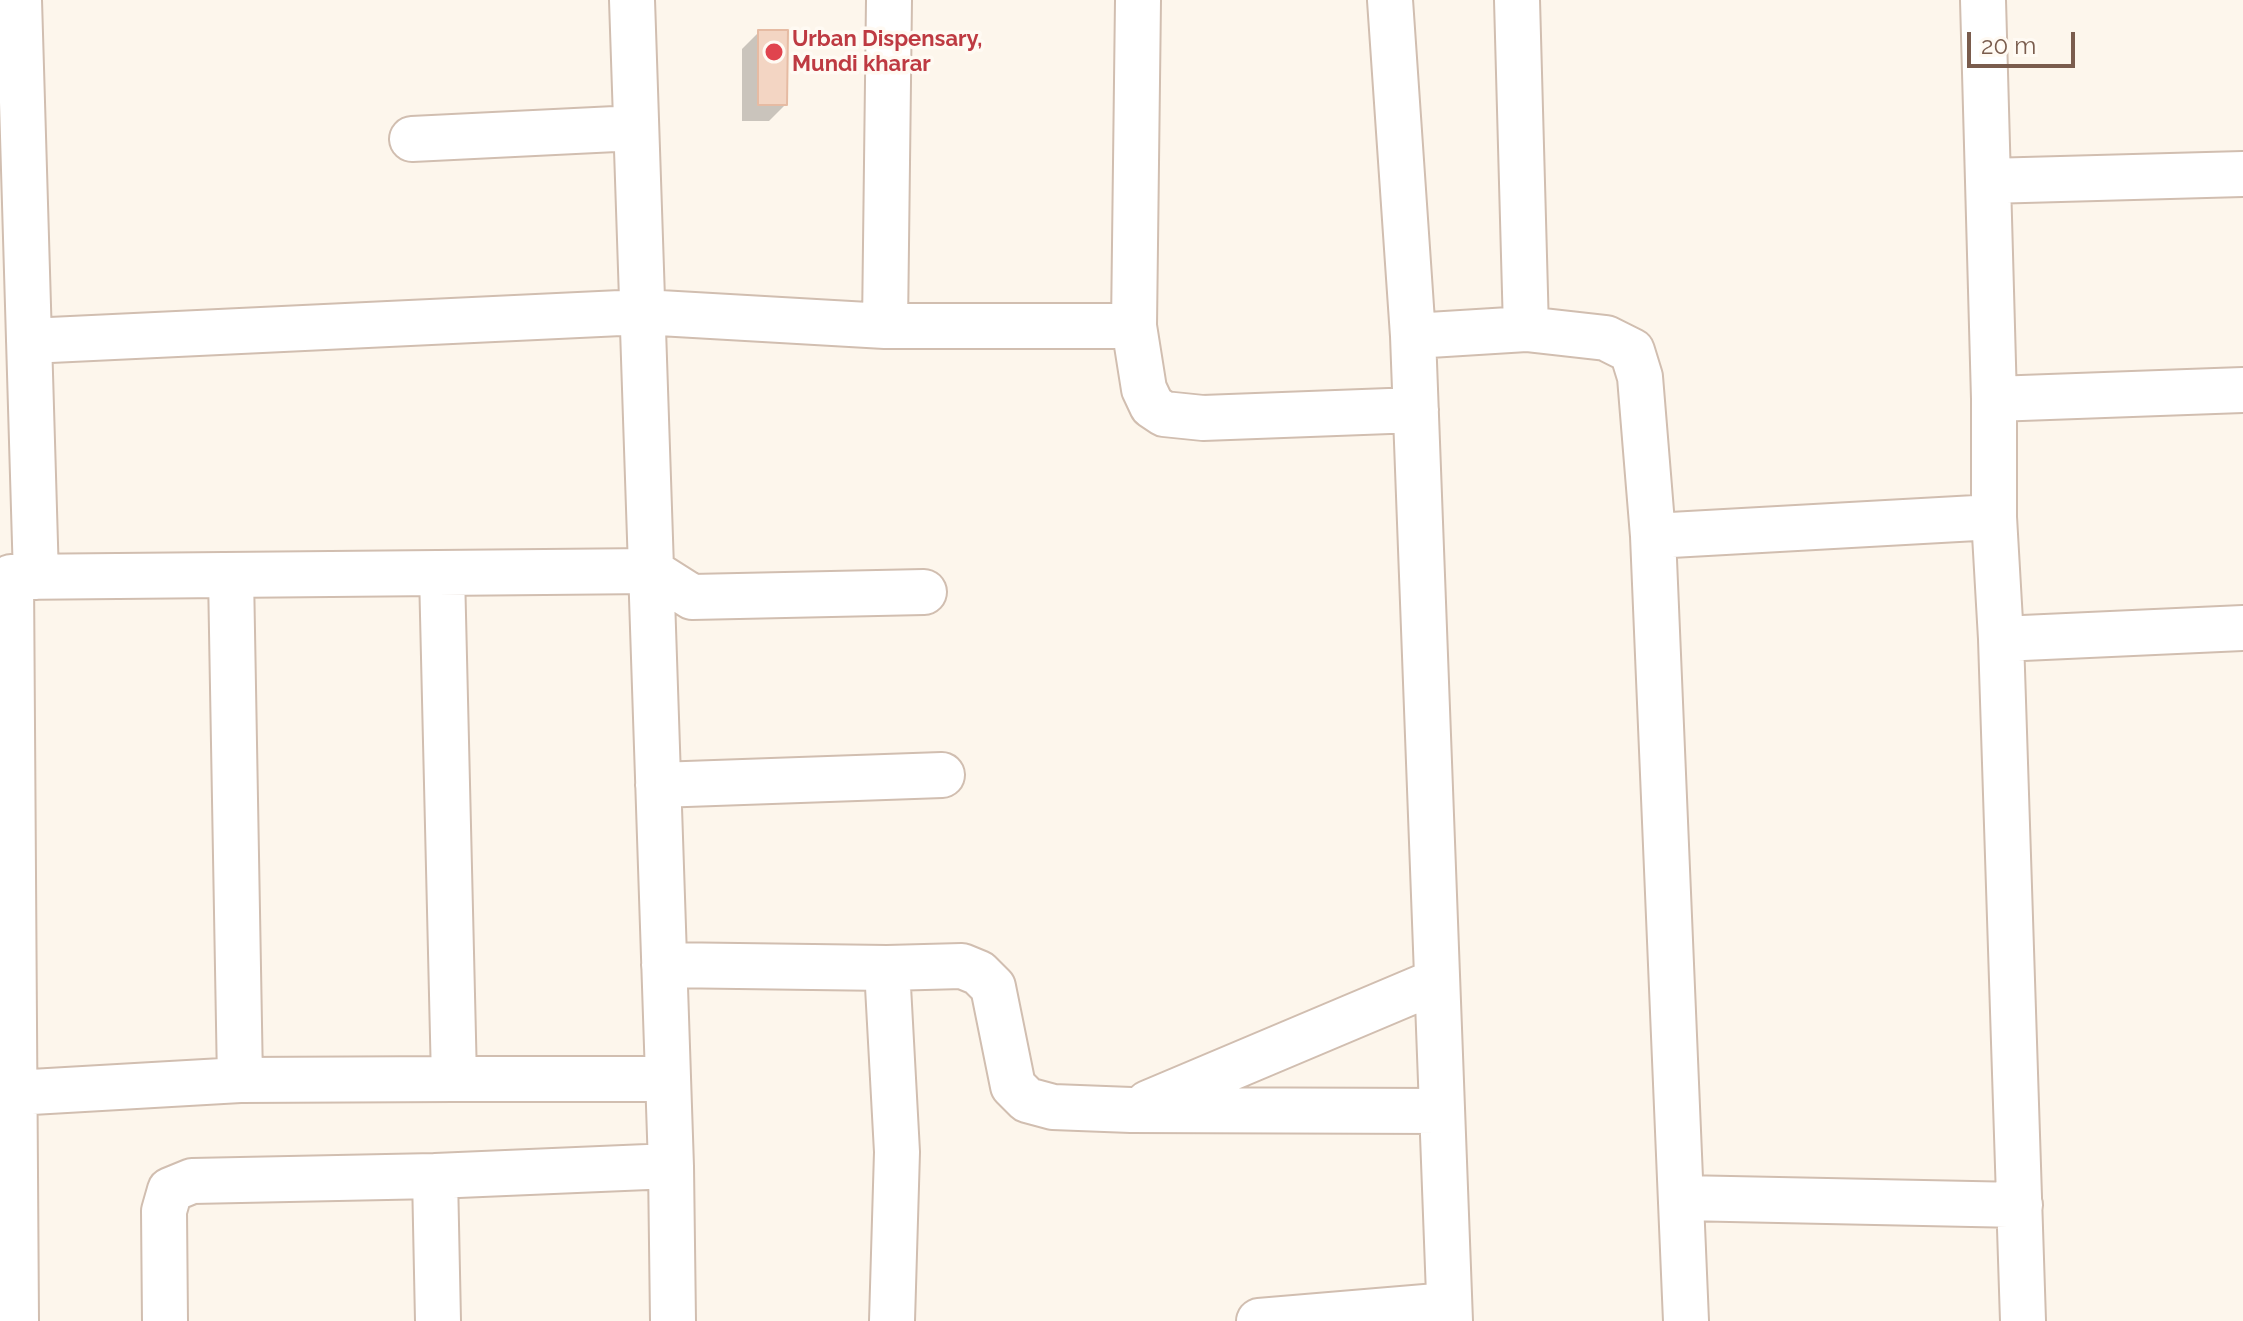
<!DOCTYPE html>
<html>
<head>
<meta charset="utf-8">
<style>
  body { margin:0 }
  #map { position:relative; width:2243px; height:1321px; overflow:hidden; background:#fdf6ec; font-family:Raleway,sans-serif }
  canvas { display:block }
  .scale { position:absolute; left:1967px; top:32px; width:108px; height:36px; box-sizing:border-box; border:4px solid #7a5c4d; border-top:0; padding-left:10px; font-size:24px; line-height:28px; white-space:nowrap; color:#7a5c4d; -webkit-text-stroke:6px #fffaf3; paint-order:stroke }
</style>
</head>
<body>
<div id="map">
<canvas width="2243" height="1321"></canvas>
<div class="scale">20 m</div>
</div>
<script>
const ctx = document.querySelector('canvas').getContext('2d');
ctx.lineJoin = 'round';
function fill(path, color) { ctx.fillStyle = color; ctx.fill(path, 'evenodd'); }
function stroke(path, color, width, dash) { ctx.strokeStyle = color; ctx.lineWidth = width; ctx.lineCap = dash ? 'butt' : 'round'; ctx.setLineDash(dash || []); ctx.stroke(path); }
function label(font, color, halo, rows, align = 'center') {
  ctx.font = font + ' Raleway,sans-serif'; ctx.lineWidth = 7; ctx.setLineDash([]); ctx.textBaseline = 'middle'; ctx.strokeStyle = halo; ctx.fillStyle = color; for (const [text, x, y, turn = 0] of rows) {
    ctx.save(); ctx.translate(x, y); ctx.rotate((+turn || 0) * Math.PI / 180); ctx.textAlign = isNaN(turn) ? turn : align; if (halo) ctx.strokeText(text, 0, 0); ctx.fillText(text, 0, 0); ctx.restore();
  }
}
fill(new Path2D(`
  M759,32L785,105L769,121H742V49Z`), '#0003');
const building = new Path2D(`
  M758,30H788L787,105H758Z`);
fill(building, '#f3d5c3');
stroke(building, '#e6bba3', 2);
const minor = new Path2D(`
  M19,0L36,577
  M632,0L671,1166L673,1321
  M1138,0L1134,326L1144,389L1152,406L1164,414L1203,418L1416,410
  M1390,0L1413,336
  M1517,0L1526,329
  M1983,0L1994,399V517L2001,639L2023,1321
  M412,139L636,128
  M1988,181L2243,174
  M885,326L889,0
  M29,341L642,312L885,326H1134
  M1994,399L2243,390
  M1653,536L1994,517
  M2001,639L2243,628
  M658,785L942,775
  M664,965L887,968L962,966L979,973L993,987L1013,1086L1027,1100L1053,1107L1131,1110L1442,1111
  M887,968L897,1152L892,1321
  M454,1079H668
  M240,1080L454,1079L442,573
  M14,1093L240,1080L231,575
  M1148,1103L1437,981
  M435,1176L438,1321
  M1682,1198L2020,1205
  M16,1321L11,577L651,571L692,597L924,592
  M165,1321L164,1211L170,1190L192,1181L435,1176L671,1166
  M1259,1321L1449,1305
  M1450,1321L1413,336L1526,329L1606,338L1632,351L1640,377L1653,536L1686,1321`);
stroke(minor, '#d1beb0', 48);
stroke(minor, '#fff', 44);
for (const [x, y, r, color] of [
  [774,52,10,"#e0444e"]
]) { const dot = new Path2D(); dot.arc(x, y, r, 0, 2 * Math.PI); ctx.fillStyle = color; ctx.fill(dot); stroke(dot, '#fffaf3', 3); }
label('bold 22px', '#be3a42', '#fffaf3', [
  ["Urban Dispensary,",792,39],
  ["Mundi kharar",792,64]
], 'left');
</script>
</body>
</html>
